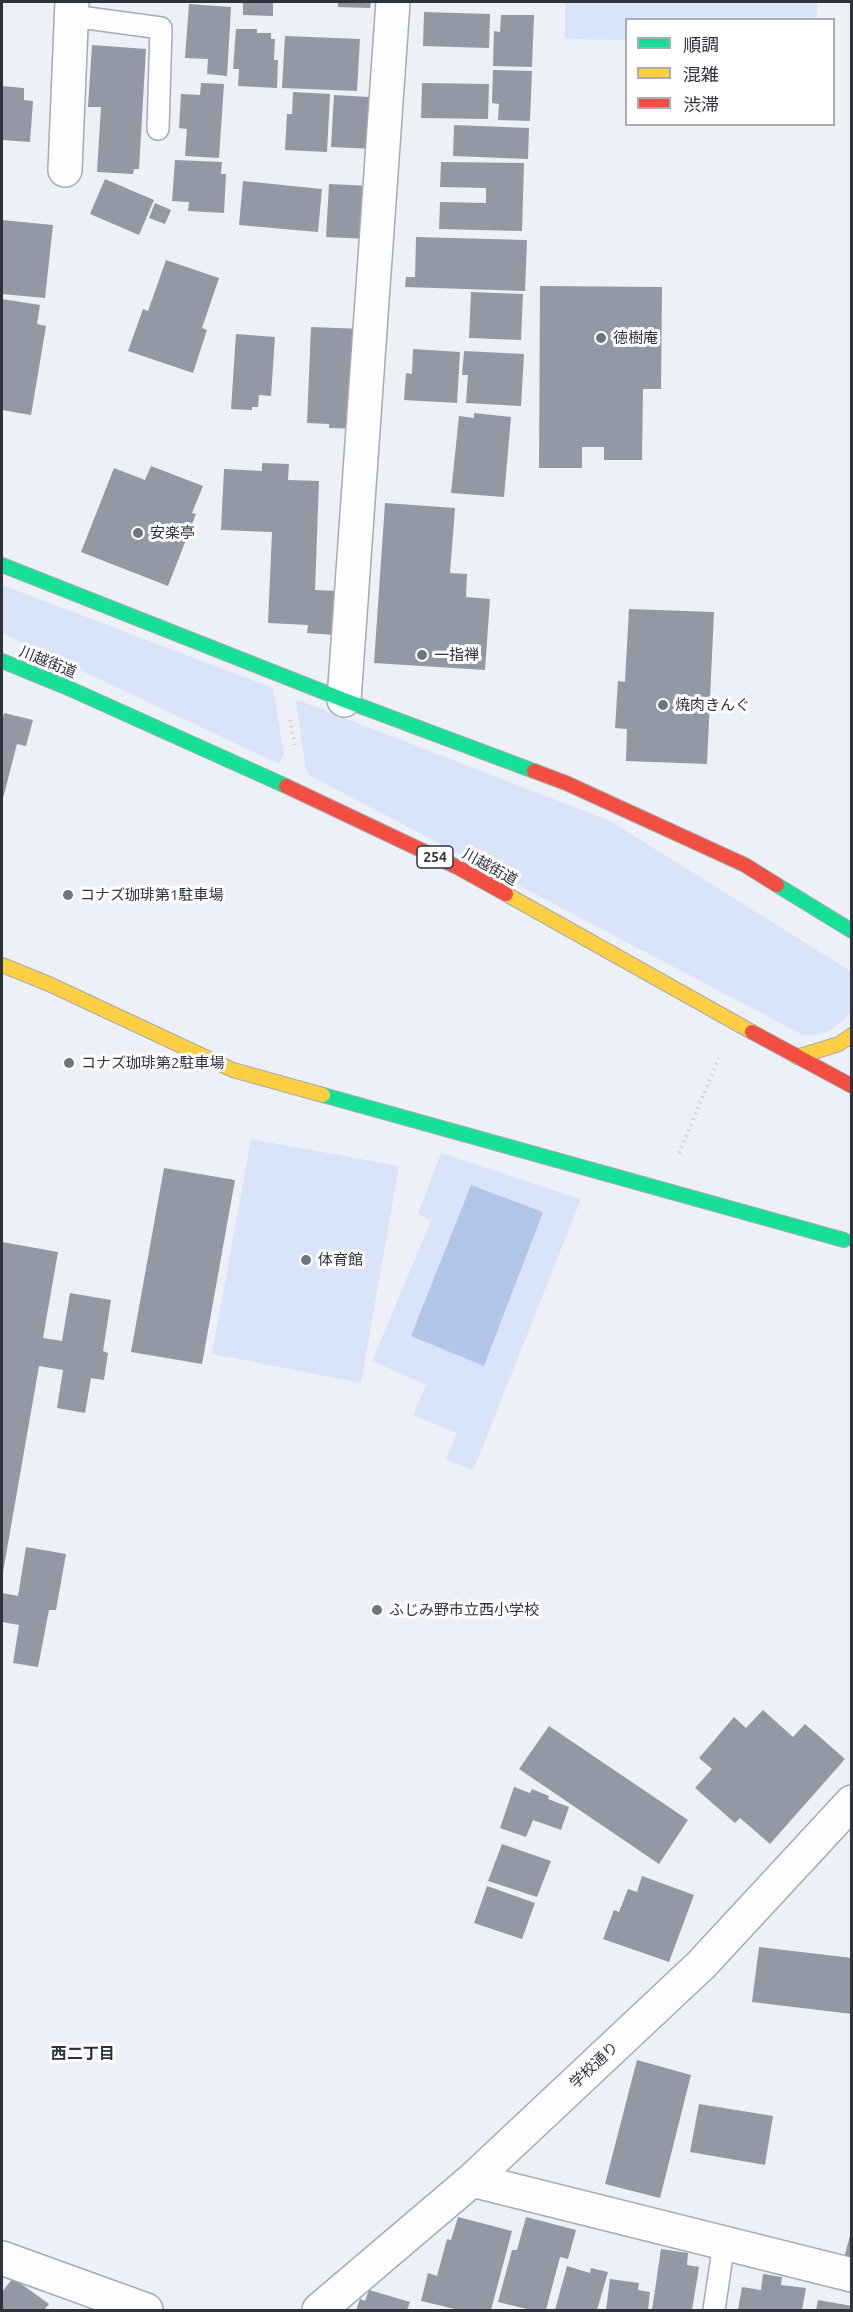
<!DOCTYPE html>
<html>
<head>
<meta charset="utf-8">
<style>
  body { margin:0 }
  #map { position:relative; width:853px; height:2312px; overflow:hidden; background:#edf0f6; font-family:Ubuntu,"Noto Sans JP",sans-serif }
  canvas { display:block }
  .frame { position:absolute; inset:0; border:3px solid #2d323d; pointer-events:none }
  .legend { position:absolute; left:625px; top:18px; width:210px; height:108px; box-sizing:border-box; background:#fff; border:2px solid #abadb1; margin:0; padding:8px 10px; list-style:none; font-size:18px; color:#2d323d }
  .legend li { display:flex; align-items:center; gap:12px; height:30px }
  .legend b { width:30px; border:2px solid #abadb1 }
</style>
</head>
<body>
<div id="map">
<canvas width="853" height="2312"></canvas>
<div class="frame"></div>
<ul class="legend">
<li><b style="height:8px;background:#16e098"></b>順調</li>
<li><b style="height:8px;background:#ffcf43"></b>混雑</li>
<li><b style="height:8px;background:#f24e42"></b>渋滞</li>
</ul>
</div>
<script>
const ctx = document.querySelector('canvas').getContext('2d');
ctx.lineJoin = 'round';
function fill(path, color) { ctx.fillStyle = color; ctx.fill(path, 'evenodd'); }
function stroke(path, color, width, dash) { ctx.strokeStyle = color; ctx.lineWidth = width; ctx.lineCap = dash ? 'butt' : 'round'; ctx.setLineDash(dash || []); ctx.stroke(path); }
function label(font, color, halo, rows, align = 'center') {
  ctx.font = font + ' Ubuntu,"Noto Sans JP",sans-serif'; ctx.lineWidth = 6; ctx.setLineDash([]); ctx.textBaseline = 'middle'; ctx.strokeStyle = halo; ctx.fillStyle = color; for (const [text, x, y, turn = 0] of rows) {
    ctx.save(); ctx.translate(x, y); ctx.rotate((+turn || 0) * Math.PI / 180); ctx.textAlign = isNaN(turn) ? turn : align; if (halo) ctx.strokeText(text, 0, 0); ctx.fillText(text, 0, 0); ctx.restore();
  }
}
fill(new Path2D(`
  M565,2H817V19L626,20V40L565,39Z
  M2,585L273,688L284,754L279,764L2,633Z
  M298,700L610,821L849,970L851,972V1012C838,1027 824,1038 803,1035L311,776L306,771L296,702Z
  M251,1139L399,1166L361,1383L212,1354Z
  M441,1153L581,1199L473,1471L446,1459L457,1433L413,1415L426,1385L372,1361L431,1221L418,1214Z`), '#d9e4fa');
fill(new Path2D(`
  M471,1185L543,1212L484,1366L411,1336Z`), '#b2c5e9');
fill(new Path2D(`
  M243,2H273V16L243,15Z
  M338,2H371L370,8L338,7Z
  M189,4L231,7L227,76L207,74L208,59L185,58Z
  M424,12L490,14L489,48L423,46Z
  M501,15H534L532,67L493,66L494,31L500,32Z
  M236,29H257V33H271V39H275L274,60H278L277,88L238,86L239,69H233Z
  M285,36L360,39L357,91L282,88Z
  M92,45L146,49L139,169H134L133,174L97,172L101,107H88Z
  M493,70L532,71L530,121L498,120L499,104L492,103Z
  M201,83L224,84L219,158L185,156L187,129L179,128L181,94L200,95Z
  M422,83L489,84L488,119L421,118Z
  M2,86L24,88V100L33,101L30,142L2,140Z
  M293,92L330,94L327,152L285,150L287,114H292Z
  M334,95L369,97L368,109H376L374,149L331,147Z
  M454,125L529,128L528,159L453,156Z
  M175,160L222,162L221,174H226L224,213L188,211L189,202L172,201Z
  M441,162L524,163L522,231L439,229L440,202L486,203V188L440,187Z
  M105,179L154,200L139,235L90,214Z
  M243,181L322,189L318,232L239,225Z
  M329,184L371,186L368,239L326,237Z
  M155,203L171,210L165,224L149,218Z
  M2,220L53,225L45,298L2,294Z
  M416,237L527,240L525,291L405,287L406,277H415Z
  M166,260L219,278L202,328L207,330L193,373L128,351L143,309L148,311Z
  M540,286L662,287L661,389H643L642,460H604V447H582V468H539Z
  M471,292L523,294L521,340L469,338Z
  M2,299L40,305L37,324L46,326L31,415L2,410Z
  M311,327L364,329L360,429L329,428V424L307,423Z
  M236,334L275,337L271,396L259,395L258,407H252V410L231,409Z
  M413,349L460,352L457,403L404,400L406,373L412,374Z
  M464,351L524,354L521,406L466,403L468,375H462Z
  M474,413L511,417L504,497L451,493L459,416L474,418Z
  M262,463L289,464L288,480L319,481L315,590L336,591L334,635L307,633L308,625L268,623L272,532L221,530L224,469L262,471Z
  M151,466L203,486L192,513L196,514L168,586L81,552L114,468L145,480Z
  M385,503L455,508L450,573L467,574L466,597L490,599L485,670L374,663Z
  M629,609L714,612L707,764L626,761L627,729L615,728L618,681L625,682Z
  M4,713L33,720L26,746L17,744L2,802V717H3Z
  M164,1168L235,1180L202,1364L131,1352Z
  M2,1242L58,1252L43,1338L62,1341L70,1293L111,1300L103,1351L108,1353L104,1380L91,1378L85,1413L57,1408L63,1370L39,1366L3,1572Z
  M26,1547L66,1554L56,1610H49L38,1667L13,1663L19,1625L2,1622V1593L18,1596Z
  M763,1710L793,1737L805,1724L845,1759L770,1844L740,1818L735,1823L695,1788L712,1769L699,1758L734,1717L746,1728Z
  M549,1726L688,1820L659,1864L519,1769Z
  M514,1787L530,1793L532,1789L549,1796L548,1799L569,1807L561,1830L533,1820L526,1837L500,1828Z
  M502,1844L551,1861L537,1897L488,1881Z
  M642,1876L694,1895L669,1962L603,1939L614,1910L619,1912L628,1889L637,1892Z
  M487,1886L535,1903L522,1939L474,1923Z
  M759,1947L852,1958V2014L752,2002Z
  M637,2060L691,2075L660,2198L605,2184Z
  M699,2104L773,2116L765,2165L690,2152Z
  M458,2217L512,2231L491,2310H459L421,2301L428,2273L437,2276L447,2239L451,2240Z
  M526,2217L576,2230L568,2259L560,2257L546,2310H531L498,2302L512,2250H517Z
  M851,2231L852,2232V2261L844,2259Z
  M661,2249L688,2253L687,2265L699,2267L692,2310H652Z
  M567,2266L590,2273L591,2268L608,2272L597,2310H555Z
  M763,2274L782,2277L781,2285L806,2288L802,2310H738L742,2287L761,2290Z
  M13,2278L49,2304L44,2310H2V2292Z
  M610,2279L639,2283L638,2290L650,2292L648,2310H606Z
  M369,2290L410,2302L407,2310H356L360,2299L365,2301Z
  M818,2300L852,2306V2310H816Z`), '#9399a4');
const lane = new Path2D(`
  M72,16L161,28L158,129
  M714,2310L724,2243`);
const street = new Path2D(`
  M65,170L72,2
  M344,700L393,2
  M472,2180L852,2275
  M2,2258L146,2310
  M319,2310L472,2180L701,1965L852,1802`);
const fast = new Path2D(`
  M2,565L344,700L534,771
  M2,661L66,687L286,786
  M777,885L852,931
  M323,1095L844,1240`);
const slow = new Path2D(`
  M506,894L752,1032
  M2,965L49,984L233,1070L323,1095
  M797,1057L839,1044L852,1035`);
const jam = new Path2D(`
  M534,771L566,783L745,865L777,885
  M286,786L459,868L506,894
  M752,1032L852,1086`);
stroke(lane, '#a6aab1', 24);
stroke(street, '#a6aab1', 36);
stroke(fast, '#a6aab1', 16);
stroke(slow, '#a6aab1', 16);
stroke(jam, '#a6aab1', 16);
stroke(new Path2D(`
  M290,720L295,746
  M679,1153L719,1058`), '#ced0d2', 4, [1.5, 4.5]);
stroke(lane, '#fcfdfe', 21);
stroke(street, '#fcfdfe', 33);
stroke(fast, '#16e098', 14);
stroke(slow, '#ffcf43', 14);
stroke(jam, '#f24e42', 14);
for (const [x, y, r, color] of [
  [601,338,6,"#70747e"],
  [138,533,6,"#70747e"],
  [422,655,6,"#70747e"],
  [663,705,6,"#70747e"],
  [68,895,6,"#70747e"],
  [69,1063,6,"#70747e"],
  [306,1260,6,"#70747e"],
  [377,1610,6,"#70747e"]
]) { const dot = new Path2D(); dot.arc(x, y, r, 0, 2 * Math.PI); ctx.fillStyle = color; ctx.fill(dot); stroke(dot, '#fff', 2); }
for (const [x, y, w] of [
  [435,857,36]
]) { const box = new Path2D(); box.roundRect(x - w / 2, y - 11, w, 22, 4.5); ctx.fillStyle = '#fff'; ctx.fill(box); stroke(box, '#2d323d', 1.5); }
label('bold 14px', '#2d323d', null, [
  ["254",435,857]
]);
label('15px', '#2d323d', '#fff', [
  ["徳樹庵",613,338],
  ["安楽亭",150,533],
  ["一指禅",434,655],
  ["焼肉きんぐ",675,705],
  ["コナズ珈琲第1駐車場",80,895],
  ["コナズ珈琲第2駐車場",81,1063],
  ["体育館",318,1260],
  ["ふじみ野市立西小学校",389,1610]
], 'left');
label('15px', '#2d323d', '#fff', [
  ["川越街道",48,662,22],
  ["川越街道",490,867,29],
  ["学校通り",594,2065,-43]
]);
label('bold 16px', '#2d323d', '#fff', [
  ["西二丁目",83,2054]
]);
</script>
</body>
</html>
